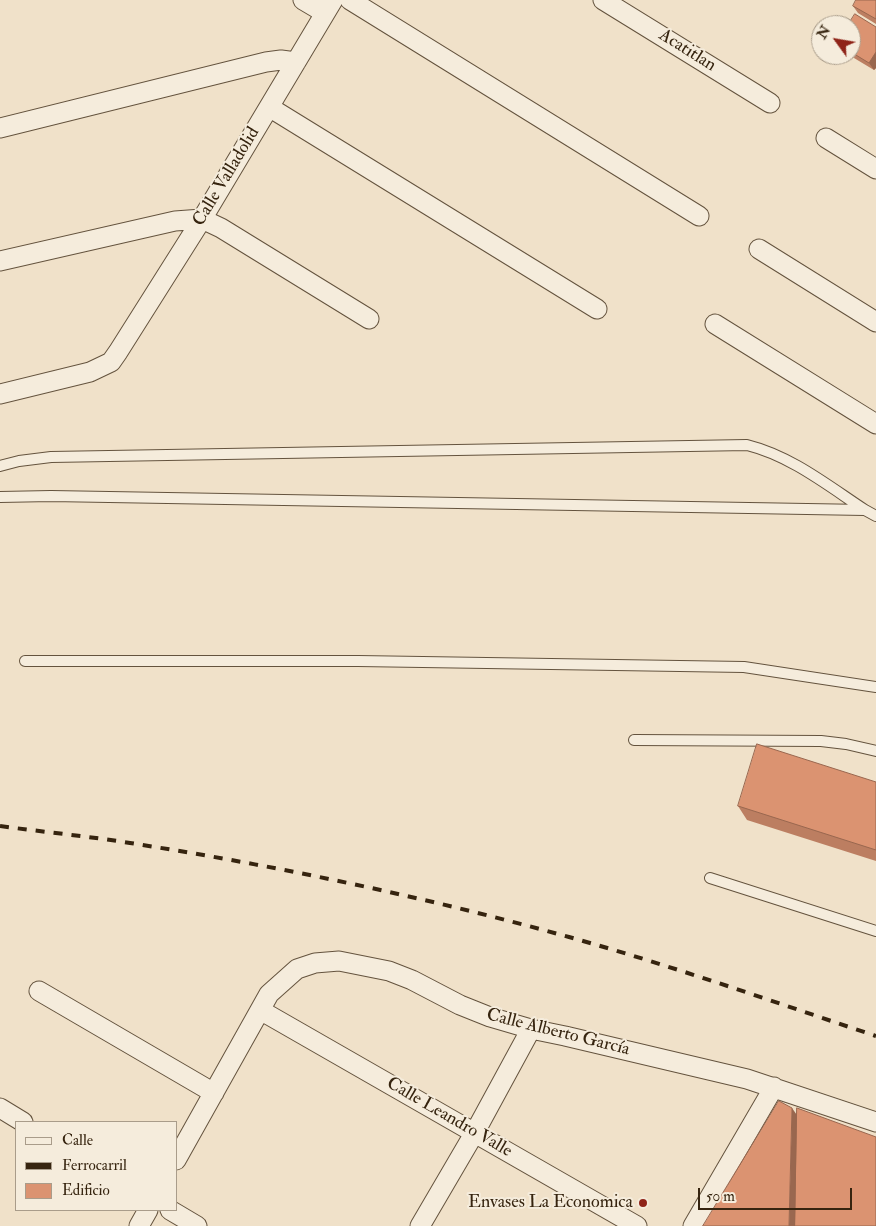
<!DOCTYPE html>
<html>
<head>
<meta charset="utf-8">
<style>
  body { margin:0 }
  #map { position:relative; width:876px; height:1226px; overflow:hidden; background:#f0e1c9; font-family:"IM FELL Double Pica",serif }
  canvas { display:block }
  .legend { position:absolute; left:15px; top:1121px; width:162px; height:90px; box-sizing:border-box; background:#f5ecdc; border:1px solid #a99c8a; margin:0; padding:6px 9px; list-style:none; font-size:15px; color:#36240f }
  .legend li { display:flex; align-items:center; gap:10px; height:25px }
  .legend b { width:25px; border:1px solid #a99c8a }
  .north { position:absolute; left:811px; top:15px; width:50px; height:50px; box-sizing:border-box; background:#f5ecdc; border:1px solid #a99c8a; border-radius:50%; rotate:302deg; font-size:14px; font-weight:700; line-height:20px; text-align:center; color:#36240f }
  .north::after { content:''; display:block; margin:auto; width:18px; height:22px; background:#8f2418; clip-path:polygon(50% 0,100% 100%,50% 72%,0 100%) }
  .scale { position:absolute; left:698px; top:1188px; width:154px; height:22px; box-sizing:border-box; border:2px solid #36240f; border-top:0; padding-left:6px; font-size:15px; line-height:18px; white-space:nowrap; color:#36240f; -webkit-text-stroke:4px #f5ecdc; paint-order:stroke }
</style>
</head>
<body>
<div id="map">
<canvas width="876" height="1226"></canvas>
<ul class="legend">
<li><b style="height:6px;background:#f5ecdc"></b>Calle</li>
<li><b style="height:6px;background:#36240f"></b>Ferrocarril</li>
<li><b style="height:14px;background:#db9371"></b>Edificio</li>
</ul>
<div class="north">N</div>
<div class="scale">50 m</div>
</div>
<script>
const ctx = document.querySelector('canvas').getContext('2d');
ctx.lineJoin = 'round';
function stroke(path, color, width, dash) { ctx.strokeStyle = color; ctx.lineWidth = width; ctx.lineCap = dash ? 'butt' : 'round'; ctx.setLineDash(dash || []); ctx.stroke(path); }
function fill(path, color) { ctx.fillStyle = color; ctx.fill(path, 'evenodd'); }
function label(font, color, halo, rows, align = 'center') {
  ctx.font = font + ' "IM FELL Double Pica",serif'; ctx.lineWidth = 4; ctx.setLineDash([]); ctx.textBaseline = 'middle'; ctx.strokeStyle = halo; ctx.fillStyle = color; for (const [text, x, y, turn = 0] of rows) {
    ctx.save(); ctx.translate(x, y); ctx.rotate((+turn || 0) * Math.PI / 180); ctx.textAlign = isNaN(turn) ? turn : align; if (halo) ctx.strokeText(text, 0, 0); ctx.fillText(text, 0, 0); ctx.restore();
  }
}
const service = new Path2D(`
  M0,466L19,461L51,457L747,445C791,456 827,485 865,510
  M0,497L51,496L865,510L876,516
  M25,661H358L744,667L876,687
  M634,740L821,741L846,744L876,751
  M710,878L876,931`);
const minor = new Path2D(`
  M303,0L325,13
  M350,0L699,216
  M603,0L770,103
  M269,107L597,309
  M0,128L266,62L281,60L296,62
  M826,138L876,169
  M759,249L876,322
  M0,261L175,221L202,219L221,228L369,319
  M715,324L876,424
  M0,394L90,372L111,362L118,352L202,219L333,0
  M39,991L214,1093
  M260,1010L637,1226
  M0,1108L23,1122
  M176,1160L269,994L297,969L315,963L339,961L389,971L412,980L460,1005L490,1017L531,1029L565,1036L747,1079L876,1122
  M170,1210L197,1226
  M139,1226L148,1210
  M420,1226L475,1132L531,1029
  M693,1226L774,1087`);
stroke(service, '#64533e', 12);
stroke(minor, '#64533e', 21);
stroke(service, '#f5ecdc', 10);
stroke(minor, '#f5ecdc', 19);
stroke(new Path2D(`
  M0,826C43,832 87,836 130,843C278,866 425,897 569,937C673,966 774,1002 876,1036`), '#36240f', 4, [9, 9]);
fill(new Path2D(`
  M876,0V24L858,13L853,6Z
  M851,25L876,27V68L874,70L849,55H851Z
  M876,782V861L747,820L738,806Z`), '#bc7e61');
fill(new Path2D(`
  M876,52V68L874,70L869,63Z
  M792,1108L799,1118L797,1226H789Z`), '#99674f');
const building = new Path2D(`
  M856,0H876V19L853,6Z
  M855,14L876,27V52L869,63L851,52V25H848Z
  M757,744L876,782V850L738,806Z
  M779,1101L792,1108L789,1226H703Z
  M797,1108L876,1137V1226H795Z`);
fill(building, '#db9371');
stroke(building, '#99674f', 1);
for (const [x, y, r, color] of [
  [643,1203,5,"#8f2418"]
]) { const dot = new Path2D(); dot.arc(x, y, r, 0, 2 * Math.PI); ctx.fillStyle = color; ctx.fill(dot); stroke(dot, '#f5ecdc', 2); }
label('18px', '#36240f', '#f5ecdc', [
  ["Acatitlan",687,51,32],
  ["Calle Valladolid",227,177,-59],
  ["Calle Alberto García",558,1033,14],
  ["Calle Leandro Valle",449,1118,30]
]);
label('18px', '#36240f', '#f5ecdc', [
  ["Envases La Economica",633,1203]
], 'right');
</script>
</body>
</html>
